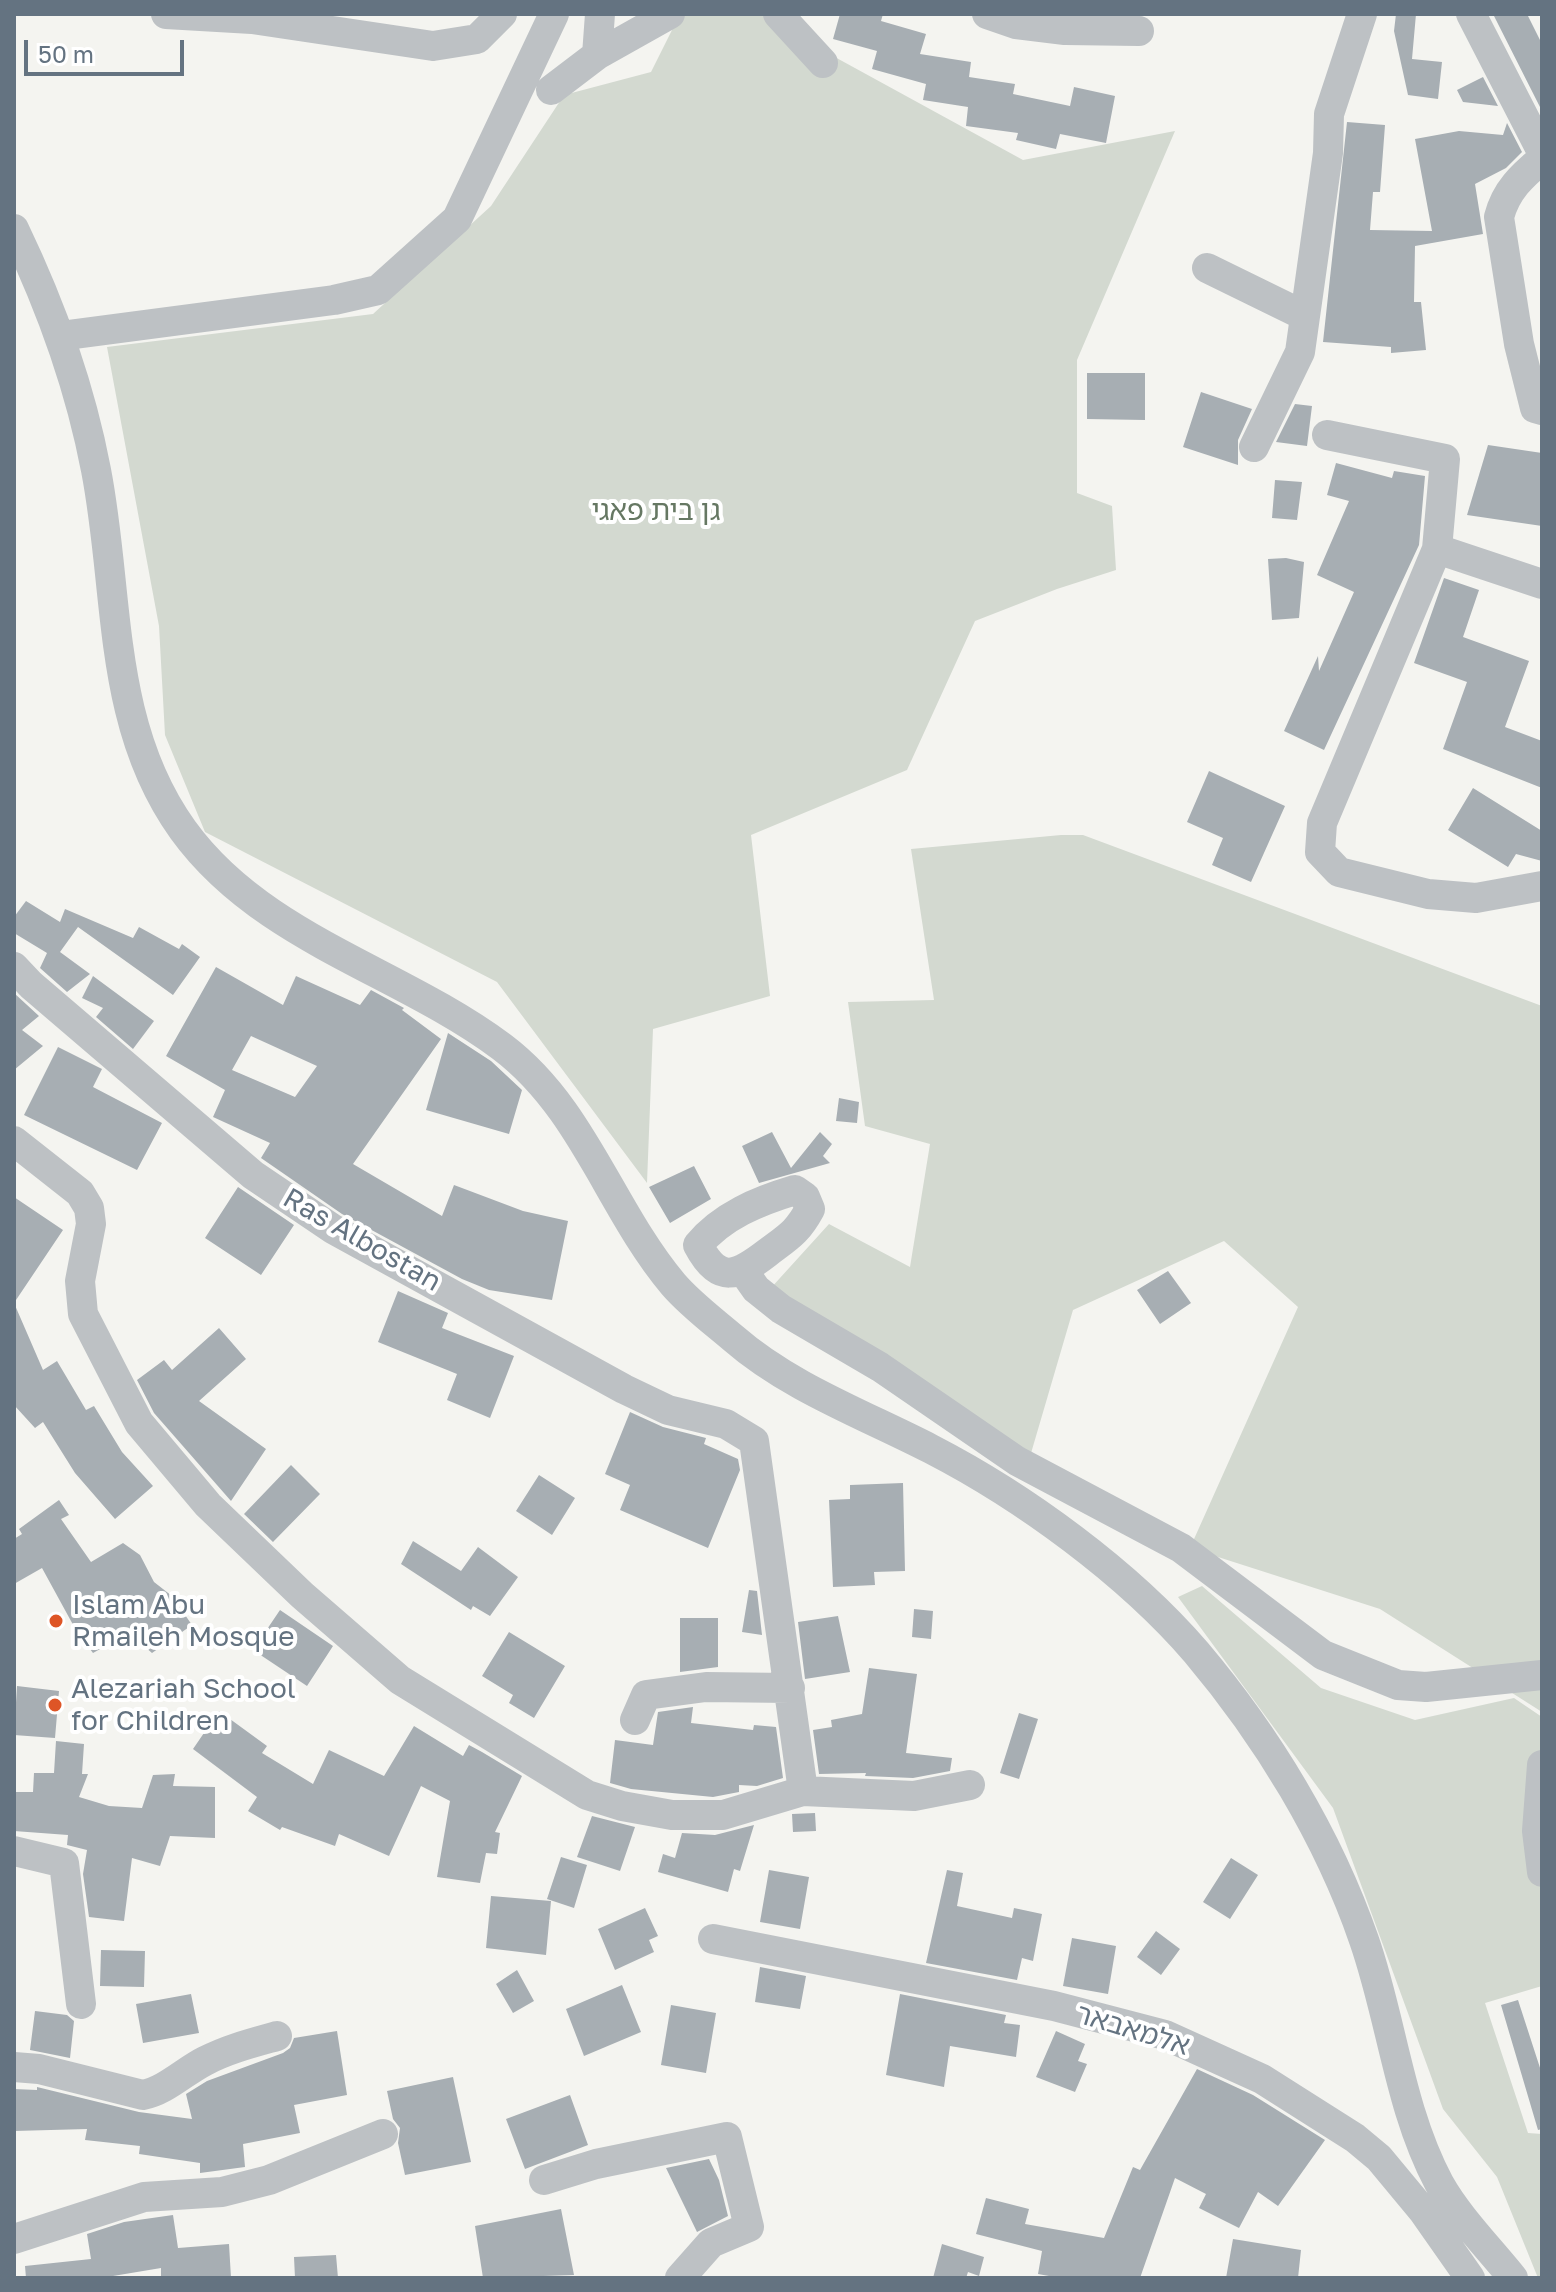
<!DOCTYPE html>
<html>
<head>
<meta charset="utf-8">
<style>
  body { margin:0 }
  #map { position:relative; width:1556px; height:2292px; overflow:hidden; background:#f4f4f0; font-family:"Golos Text",sans-serif }
  canvas { display:block }
  .frame { position:absolute; inset:0; border:16px solid #647381; pointer-events:none }
  .scale { position:absolute; left:24px; top:40px; width:160px; height:36px; box-sizing:border-box; border:4px solid #647381; border-top:0; padding-left:10px; font-size:24px; line-height:28px; white-space:nowrap; color:#647381; -webkit-text-stroke:6px #fff; paint-order:stroke }
</style>
</head>
<body>
<div id="map">
<canvas width="1556" height="2292"></canvas>
<div class="frame"></div>
<div class="scale">50 m</div>
</div>
<script>
const ctx = document.querySelector('canvas').getContext('2d');
ctx.lineJoin = 'round';
function fill(path, color) { ctx.fillStyle = color; ctx.fill(path, 'evenodd'); }
function stroke(path, color, width, dash) { ctx.strokeStyle = color; ctx.lineWidth = width; ctx.lineCap = dash ? 'butt' : 'round'; ctx.setLineDash(dash || []); ctx.stroke(path); }
function label(font, color, halo, rows, align = 'center') {
  ctx.font = font + ' "Golos Text","Noto Sans Hebrew",sans-serif'; ctx.lineWidth = 8; ctx.setLineDash([]); ctx.textBaseline = 'middle'; ctx.strokeStyle = halo; ctx.fillStyle = color; for (const [text, x, y, turn = 0] of rows) {
    ctx.save(); ctx.translate(x, y); ctx.rotate((+turn || 0) * Math.PI / 180); ctx.textAlign = isNaN(turn) ? turn : align; if (halo) ctx.strokeText(text, 0, 0); ctx.fillText(text, 0, 0); ctx.restore();
  }
}
fill(new Path2D(`
  M680,14H772L822,50L1023,160L1175,131L1077,360V493L1112,506L1116,570L1057,589L975,621L907,770L751,835L770,996L653,1029L647,1183L497,982L205,832L165,735L159,626L107,347L373,314L491,206L564,95L651,72Z
  M1061,835H1083L1542,1006V1712L1380,1609L1190,1548L1298,1307L1224,1241L1073,1310L1029,1460L770,1289L829,1224L910,1267L930,1144L865,1126L848,1002L934,1000L911,849Z
  M1202,1586L1321,1688L1415,1720L1514,1698L1542,1717V1986L1485,2003L1528,2133L1542,2134V2278H1538L1497,2177L1443,2109L1333,1808L1178,1597Z`), '#d3d9d0');
fill(new Path2D(`
  M840,14H883L881,21L926,34L920,54L971,62L969,77L1015,84L1013,94L1070,106L1074,87L1115,96L1106,143L1060,134L1056,149L1016,140L1018,133L966,126L968,107L923,100L926,84L872,69L877,51L833,39Z
  M1396,14H1416L1412,59L1442,62L1438,99L1408,95L1394,31Z
  M1493,14H1527L1542,44V111Z
  M1483,77L1498,106L1463,102L1457,90Z
  M1347,122L1385,125L1380,192H1373L1370,230L1432,231L1415,139L1459,131L1503,135L1507,123L1522,152L1506,168L1475,184L1483,234L1415,246L1414,302H1421L1426,350L1391,353V347L1323,342Z
  M1087,373H1145V420L1087,419Z
  M1201,392L1252,409L1238,440V465L1183,447Z
  M1295,404L1312,406L1307,446L1276,442Z
  M1488,445L1542,453V526L1467,515Z
  M1336,463L1392,478L1394,471L1425,476L1419,545L1324,750L1284,731L1318,656L1319,671L1354,592L1317,575L1349,501L1327,495Z
  M1275,480L1302,482L1297,520L1272,518Z
  M1286,558L1304,562L1299,618L1272,620L1268,559Z
  M1444,578L1479,590L1463,637L1529,661L1505,727L1542,741V788L1443,749L1467,682L1414,663Z
  M1209,771L1285,806L1251,882L1212,865L1223,838L1187,822Z
  M1473,788L1542,831V861L1516,854L1508,867L1448,830Z
  M26,901L60,922L65,909L133,938L139,927L179,949L182,944L200,957L173,995L78,927L60,952L90,974L67,992L40,968L47,953L14,933V917Z
  M216,967L283,1005L296,976L360,1005L371,990L404,1008L402,1010L441,1039L353,1164L442,1216L454,1185L523,1211L568,1221L552,1300L489,1290L462,1279L342,1214L261,1158L270,1143L213,1117L225,1090L166,1056ZM251,1036L317,1066L295,1097L232,1070Z
  M93,976L154,1021L133,1049L96,1017L103,1008L82,998Z
  M14,993L39,1016L22,1030L43,1046L14,1070Z
  M448,1033L491,1061L522,1090L509,1134L426,1110Z
  M58,1047L102,1069L93,1087L162,1123L137,1170L24,1115Z
  M839,1098L859,1102L857,1123L836,1121Z
  M772,1132L791,1168L820,1132L832,1144L823,1156L830,1163L759,1183L742,1146Z
  M694,1166L711,1199L670,1223L649,1187Z
  M238,1187L294,1225L261,1275L205,1238Z
  M14,1197L63,1230L14,1303Z
  M1168,1271L1191,1303L1160,1324L1137,1290Z
  M398,1291L448,1313L442,1328L514,1356L490,1418L447,1400L457,1374L378,1342Z
  M14,1303L43,1370L57,1361L86,1410L94,1406L122,1452L153,1486L115,1519L75,1473L43,1422L35,1428L14,1405Z
  M219,1328L246,1359L199,1401L266,1449L231,1501L154,1413L137,1380L164,1360L172,1370Z
  M630,1412L663,1427L706,1438L704,1444L738,1459L740,1470L708,1548L620,1510L630,1485L605,1474Z
  M291,1465L320,1494L273,1542L244,1514Z
  M539,1475L575,1498L552,1535L516,1511Z
  M903,1483L905,1571L874,1572L875,1585L833,1587L829,1500L850,1499V1485Z
  M59,1500L69,1515L61,1519L91,1562L123,1543L140,1555L154,1582L172,1596L192,1625L152,1653L129,1633L93,1653L77,1632L42,1568L14,1584V1539L22,1534L19,1529Z
  M413,1541L461,1571L478,1547L518,1577L490,1616L473,1606L471,1610L401,1564Z
  M749,1590L757,1591L762,1635L742,1632Z
  M914,1609L933,1611L931,1639L912,1637Z
  M280,1610L333,1646L307,1686L253,1650Z
  M838,1616L850,1672L805,1679L798,1622Z
  M680,1618H718V1667L680,1672Z
  M509,1632L565,1666L534,1718L509,1703L513,1695L482,1676Z
  M869,1668L917,1674L906,1753L952,1758L950,1771L913,1778L865,1776L866,1773L819,1774L813,1730L832,1727L831,1720L862,1714Z
  M17,1686L59,1691L55,1738L14,1735Z
  M693,1707L691,1723L753,1730L754,1725L776,1727L783,1778L757,1786L739,1785V1792L713,1797L631,1789L610,1783L615,1740L653,1745L658,1712Z
  M219,1711L267,1746L262,1753L313,1784L329,1750L384,1776L414,1726L463,1756L469,1745L482,1752L522,1776L495,1832L500,1833L497,1854L486,1853L480,1883L437,1877L450,1801L421,1786L389,1856L339,1834L335,1846L282,1827L280,1830L248,1811L257,1797L193,1749Z
  M1019,1713L1038,1719L1019,1779L1000,1773Z
  M56,1741L84,1744L82,1774H88L79,1797L109,1806L142,1808L153,1775L175,1774L173,1786L215,1787V1838L170,1836L160,1866L132,1858L124,1921L89,1917L83,1874L87,1850L67,1845L68,1835L14,1831V1792H33L34,1773H54Z
  M815,1813L816,1831L793,1832L792,1814Z
  M592,1816L635,1827L620,1871L577,1857Z
  M754,1825L740,1871L734,1869L728,1892L658,1872L663,1854L675,1858L682,1833L715,1835Z
  M561,1857L587,1865L574,1908L547,1899Z
  M1231,1858L1258,1875L1230,1919L1203,1902Z
  M769,1870L809,1877L800,1929L760,1922Z
  M947,1870L963,1873L957,1906L1012,1918L1014,1908L1042,1914L1033,1961L1022,1958L1017,1980L926,1963Z
  M491,1896L551,1901L546,1955L486,1948Z
  M645,1908L658,1936L649,1940L654,1952L615,1970L598,1929Z
  M1156,1931L1180,1949L1161,1975L1137,1957Z
  M1072,1938L1116,1946L1108,1994L1063,1986Z
  M101,1950L145,1951L144,1987L100,1986Z
  M760,1967L806,1976L800,2009L755,2002Z
  M517,1970L534,2001L513,2013L496,1984Z
  M622,1985L641,2032L584,2056L566,2009Z
  M191,1994L199,2033L143,2043L136,2004Z
  M900,1994L1006,2015L1004,2023L1020,2025L1016,2057L950,2046L944,2087L886,2075Z
  M1518,2000L1542,2074V2129L1538,2130L1501,2005Z
  M671,2005L716,2013L706,2073L661,2065Z
  M35,2011L67,2015L74,2021L70,2058L30,2050Z
  M337,2031L347,2095L294,2105L300,2133L243,2144L245,2167L200,2173V2163L139,2154L140,2146L85,2140L87,2129L14,2131V2089L37,2090V2087L139,2112L192,2119L186,2094L207,2081L283,2053L290,2048L294,2038Z
  M1056,2031L1085,2044L1078,2061L1087,2064L1075,2092L1036,2077Z
  M1197,2069L1253,2095L1325,2140L1278,2206L1258,2192L1239,2228L1199,2208L1206,2194L1175,2178L1140,2278H1060L1038,2274L1042,2251L976,2234L986,2198L1029,2209L1025,2224L1104,2238L1133,2167L1140,2170Z
  M453,2077L471,2162L405,2175L398,2143L400,2128L393,2119L387,2091Z
  M570,2095L588,2145L525,2169L506,2119Z
  M709,2159L719,2180L728,2216L697,2232L666,2168Z
  M561,2209L574,2275L483,2278L475,2226Z
  M173,2215L178,2248L229,2244L231,2278H161V2268L101,2278H26L25,2266L91,2259L87,2234L124,2222Z
  M1233,2239L1301,2250L1298,2278H1226Z
  M942,2244L984,2257L979,2276L968,2272L966,2278H933Z
  M336,2255L338,2278H295L294,2257Z`), '#a7aeb3');
stroke(new Path2D(`
  M166,14L252,19L433,46L477,39L502,14
  M600,14L597,55L670,14
  M778,14L823,63
  M987,14L1016,24L1065,30L1139,31
  M1471,14L1542,152
  M551,90L597,55
  M1542,159C1522,176 1506,190 1499,217L1519,344L1535,408L1542,410
  M14,229C51,306 80,386 96,470C120,593 106,723 183,830C261,938 399,970 502,1047C583,1108 610,1209 673,1284C690,1304 713,1321 733,1338C789,1387 865,1415 931,1449C1024,1497 1128,1573 1196,1652C1267,1736 1328,1836 1364,1940C1392,2020 1399,2108 1439,2183C1458,2217 1489,2248 1513,2278
  M1207,268L1305,316
  M60,336L334,300L378,290L457,219L554,14
  M1327,435L1445,459L1437,549L1322,823L1320,852L1339,872L1428,894L1476,898L1542,886
  M1254,447L1300,352L1328,153L1329,114L1362,14
  M1437,549L1542,584
  M14,967L31,985L253,1175L333,1229L624,1389L668,1410L726,1424L754,1441L803,1791
  M14,1141L80,1193L89,1208L91,1224L80,1281L83,1314L139,1423L208,1505L302,1595L400,1680L587,1795L622,1806L672,1815H723L803,1791L914,1796L970,1785
  M795,1190L805,1197L810,1209C797,1233 788,1237 767,1253C737,1276 719,1285 698,1245C722,1216 758,1201 795,1190Z
  M744,1272L756,1289L781,1309L880,1367L1017,1461L1181,1548L1323,1655L1398,1685L1426,1687L1542,1675
  M635,1720L646,1695L706,1687L790,1688
  M1542,1765L1537,1831L1542,1872
  M14,1851L64,1863L81,2004
  M713,1939L1054,2006L1165,2035L1262,2079L1355,2138L1379,2158L1423,2211L1470,2278
  M14,2067L39,2069L143,2095C165,2091 185,2071 205,2061C228,2049 252,2043 277,2036
  M544,2180L596,2164L727,2137L749,2227L711,2243L680,2278
  M14,2239L144,2197L222,2192L269,2180L383,2134`), '#bdc1c4', 30);
for (const [x, y, r, color] of [
  [56,1621,8,"#de5526"],
  [55,1705,8,"#de5526"]
]) { const dot = new Path2D(); dot.arc(x, y, r, 0, 2 * Math.PI); ctx.fillStyle = color; ctx.fill(dot); stroke(dot, '#fff', 3); }
label('28px', '#667863', '#fff', [
  ["גן בית פאגי",656,511]
]);
label('28px', '#647381', '#fff', [
  ["Ras Albostan",362,1240,30],
  ["אלמאבאר",1133,2030,17]
]);
label('28px', '#647381', '#fff', [
  ["Islam Abu",72,1605],
  ["Rmaileh Mosque",72,1637],
  ["Alezariah School",71,1689],
  ["for Children",71,1721]
], 'left');
</script>
</body>
</html>
